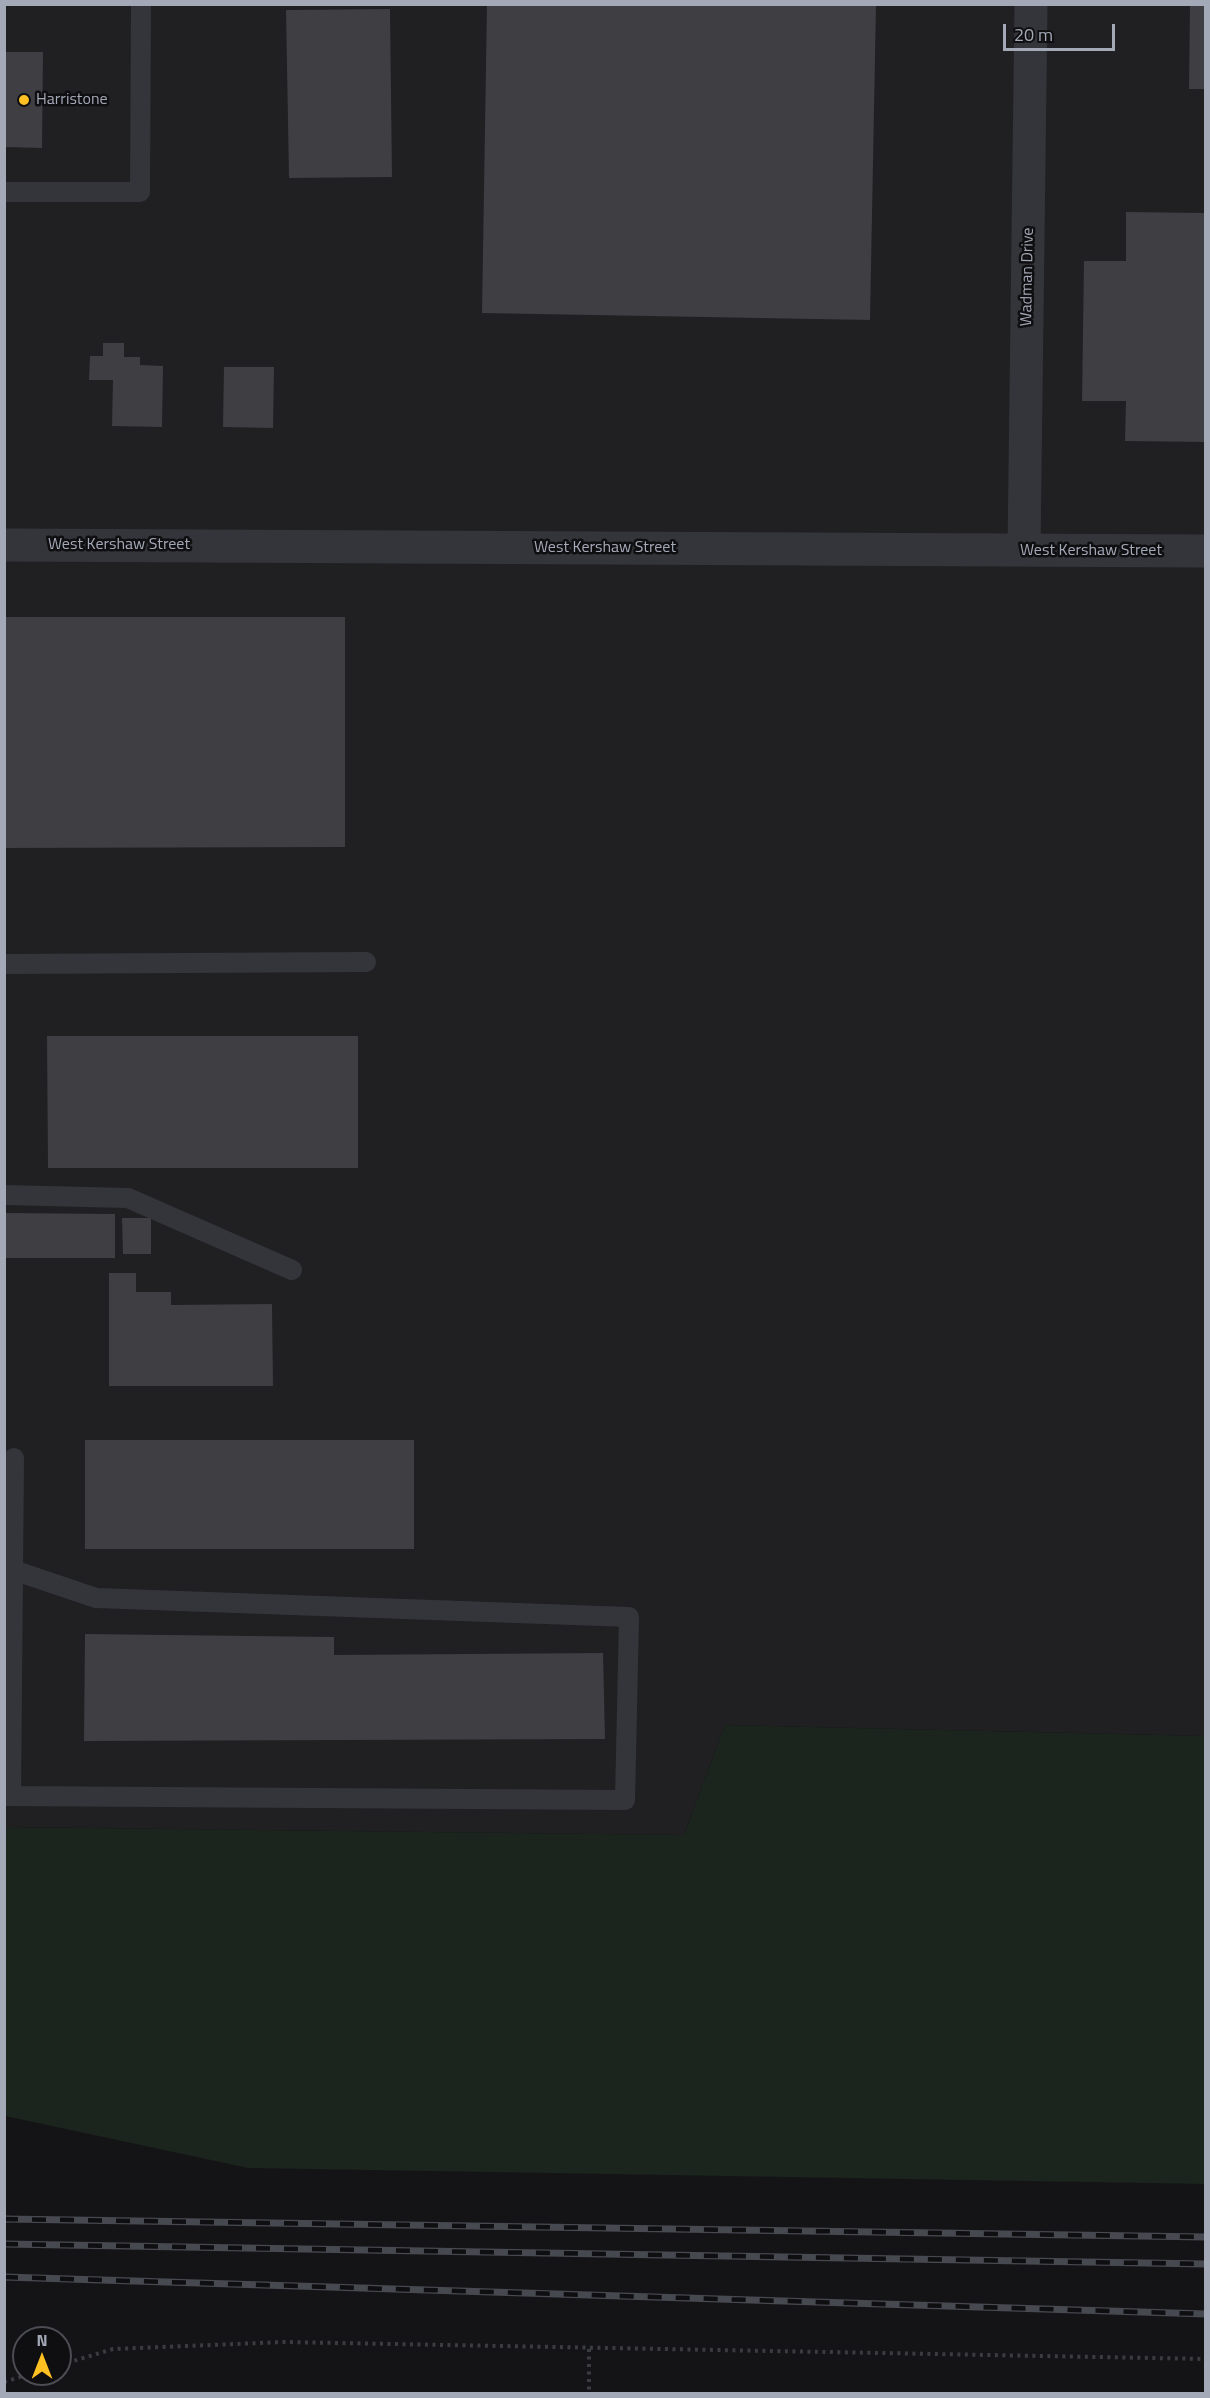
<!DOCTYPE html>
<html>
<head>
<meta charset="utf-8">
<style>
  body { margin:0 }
  #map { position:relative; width:1210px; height:2398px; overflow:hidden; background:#141416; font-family:"Titillium Web",sans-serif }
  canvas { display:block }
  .frame { position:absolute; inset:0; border:6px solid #a4a9b7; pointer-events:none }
  .north { position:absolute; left:12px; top:2326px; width:60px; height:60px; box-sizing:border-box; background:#0f0f11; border:2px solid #4b4d53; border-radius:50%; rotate:0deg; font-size:16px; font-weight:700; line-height:24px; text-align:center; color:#a4a9b7 }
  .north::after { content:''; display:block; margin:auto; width:21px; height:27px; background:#ffc022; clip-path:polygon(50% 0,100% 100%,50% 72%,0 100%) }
  .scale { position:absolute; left:1003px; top:24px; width:112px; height:27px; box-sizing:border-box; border:3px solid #a4a9b7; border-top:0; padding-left:8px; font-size:18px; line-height:21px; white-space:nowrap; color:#a4a9b7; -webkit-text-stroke:4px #0f0f11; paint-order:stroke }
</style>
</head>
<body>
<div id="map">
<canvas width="1210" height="2398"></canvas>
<div class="frame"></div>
<div class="north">N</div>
<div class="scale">20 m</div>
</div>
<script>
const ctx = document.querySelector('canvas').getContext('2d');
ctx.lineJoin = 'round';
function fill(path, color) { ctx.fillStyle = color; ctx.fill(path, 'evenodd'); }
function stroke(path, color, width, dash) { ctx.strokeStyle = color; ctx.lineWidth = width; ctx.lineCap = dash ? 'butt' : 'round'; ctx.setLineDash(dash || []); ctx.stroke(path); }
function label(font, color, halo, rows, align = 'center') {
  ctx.font = font + ' "Titillium Web",sans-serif'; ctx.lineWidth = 5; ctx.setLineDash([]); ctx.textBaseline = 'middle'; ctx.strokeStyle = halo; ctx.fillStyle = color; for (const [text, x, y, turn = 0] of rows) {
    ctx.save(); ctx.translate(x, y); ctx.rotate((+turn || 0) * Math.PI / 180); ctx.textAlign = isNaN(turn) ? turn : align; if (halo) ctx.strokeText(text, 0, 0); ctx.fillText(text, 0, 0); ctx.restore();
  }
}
fill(new Path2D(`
  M5,5H1205V1736L725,1725L684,1835L5,1827Z`), '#202023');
fill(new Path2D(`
  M725,1725L1205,1736V2184L248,2168L5,2116V1827L684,1835Z`), '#1b241d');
fill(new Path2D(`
  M487,4H876L870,320L482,313Z
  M1190,4H1206V89H1189Z
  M390,9L392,177L289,178L286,10Z
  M4,52H43L42,148L4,147Z
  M1126,212L1206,213V442L1125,441L1126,401H1082L1084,261H1126Z
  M103,343H124V357H140V365L163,366L162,427L112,426L113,380H89L90,356H103Z
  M224,367H274L273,428L223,427Z
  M4,617H345V847L4,848Z
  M47,1036H358V1168H48Z
  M5,1213L115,1214V1258H5Z
  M122,1218H151V1254H123Z
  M109,1273H136V1292H171V1305L272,1304L273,1386H109Z
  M85,1440H414V1549H85Z
  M85,1634L334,1637V1655L603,1653L605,1739L84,1741Z`), '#3e3e43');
stroke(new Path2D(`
  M589,2349V2394
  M60,2365L113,2349L284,2342L1206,2359
  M4,2382L30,2374`), '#3a3c42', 4, [3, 4.5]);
stroke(new Path2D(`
  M4,192H140L141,4
  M4,964L366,962
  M4,1195L128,1198L292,1270
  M4,1569L13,1570L96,1598L629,1617L625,1800L4,1796
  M11,1796L14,1458`), '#34353b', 20);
stroke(new Path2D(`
  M4,545L1206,551
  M1024,550L1031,4`), '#34353b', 33);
const rail = new Path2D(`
  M4,2219L1206,2237
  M4,2244L1206,2264
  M4,2277L1206,2314`);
stroke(rail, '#474950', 7);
stroke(rail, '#0f0f11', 4.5, [14]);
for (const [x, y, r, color] of [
  [24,100,6,"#ffc022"]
]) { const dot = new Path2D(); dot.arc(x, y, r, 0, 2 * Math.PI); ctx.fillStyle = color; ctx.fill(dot); stroke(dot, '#0f0f11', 2); }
label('16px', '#a4a9b7', '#0f0f11', [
  ["Harristone",36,100]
], 'left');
label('16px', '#a4a9b7', '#0f0f11', [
  ["Wadman Drive",1028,277,-89],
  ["West Kershaw Street",119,545],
  ["West Kershaw Street",605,548],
  ["West Kershaw Street",1091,551]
]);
</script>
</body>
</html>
